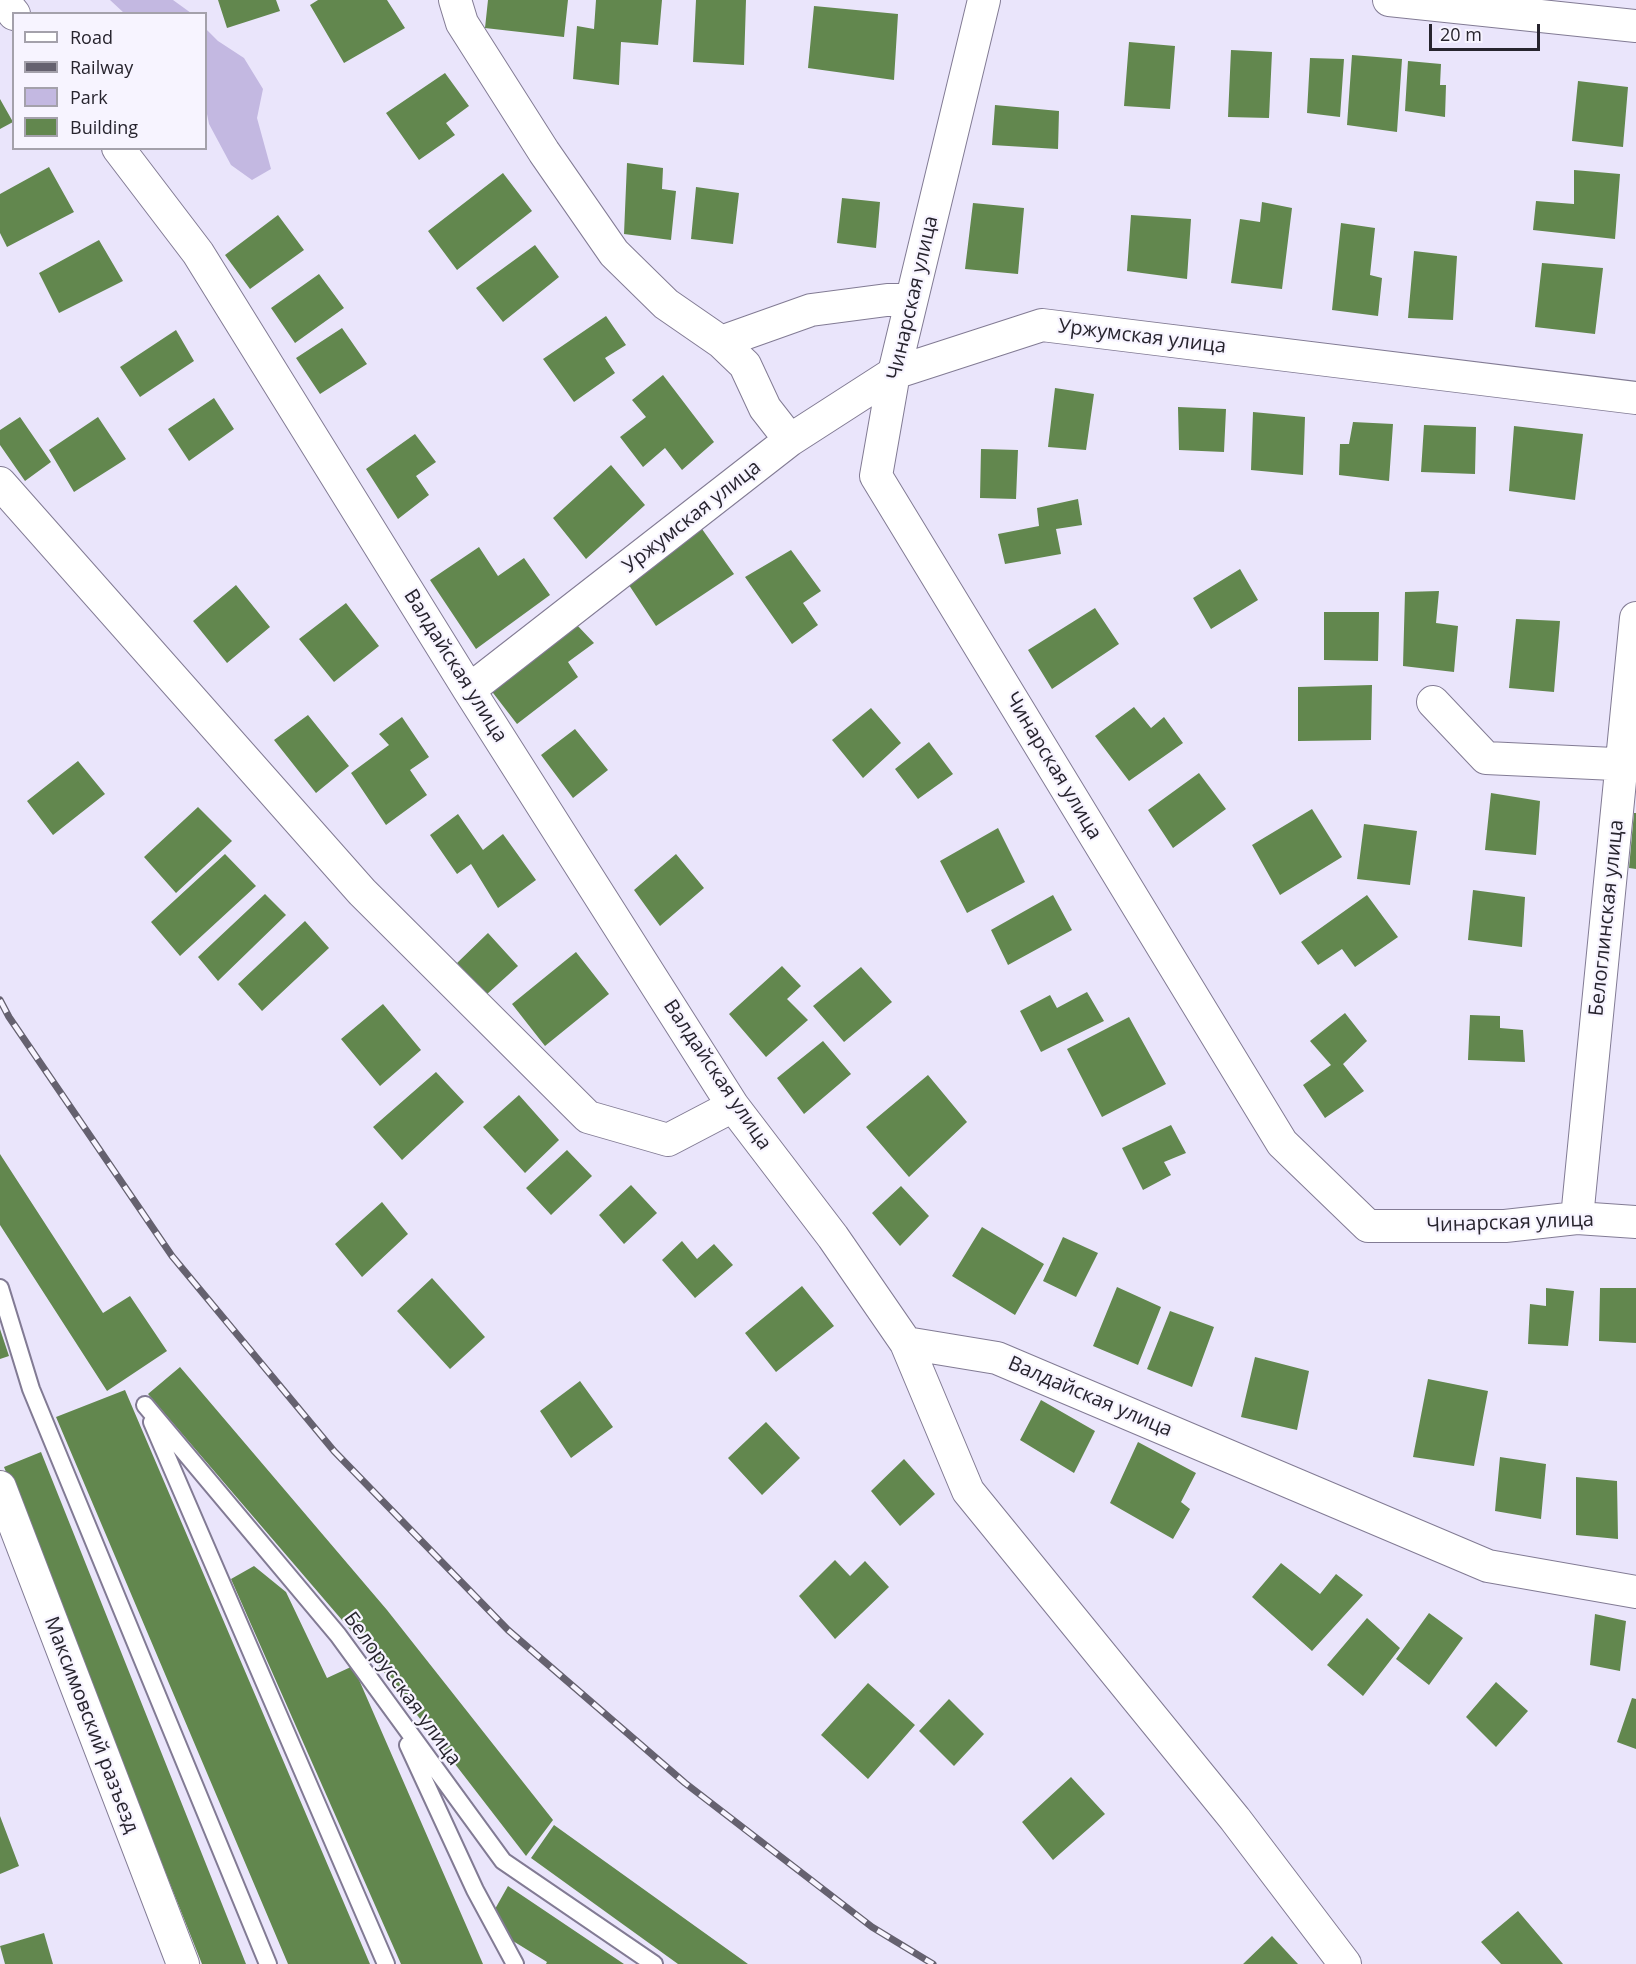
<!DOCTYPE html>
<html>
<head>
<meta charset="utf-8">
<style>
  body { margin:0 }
  #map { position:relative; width:1636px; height:1964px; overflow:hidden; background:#eae5fb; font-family:"Open Sans",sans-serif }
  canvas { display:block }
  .legend { position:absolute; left:12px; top:12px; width:195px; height:138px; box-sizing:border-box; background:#f7f4ff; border:2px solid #a4a1ab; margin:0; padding:8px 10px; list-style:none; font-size:18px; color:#27242e }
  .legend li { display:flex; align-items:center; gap:12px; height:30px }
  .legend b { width:30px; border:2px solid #a4a1ab }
  .scale { position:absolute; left:1429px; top:24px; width:111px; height:27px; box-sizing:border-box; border:3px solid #27242e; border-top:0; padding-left:8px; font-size:18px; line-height:21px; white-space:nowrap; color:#27242e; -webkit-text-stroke:4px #f7f4ff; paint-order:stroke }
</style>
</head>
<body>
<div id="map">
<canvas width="1636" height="1964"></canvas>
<ul class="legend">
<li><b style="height:8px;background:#fff"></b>Road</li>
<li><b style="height:8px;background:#65616f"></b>Railway</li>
<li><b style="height:16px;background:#c3b8e1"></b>Park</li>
<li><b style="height:16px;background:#62874e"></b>Building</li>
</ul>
<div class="scale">20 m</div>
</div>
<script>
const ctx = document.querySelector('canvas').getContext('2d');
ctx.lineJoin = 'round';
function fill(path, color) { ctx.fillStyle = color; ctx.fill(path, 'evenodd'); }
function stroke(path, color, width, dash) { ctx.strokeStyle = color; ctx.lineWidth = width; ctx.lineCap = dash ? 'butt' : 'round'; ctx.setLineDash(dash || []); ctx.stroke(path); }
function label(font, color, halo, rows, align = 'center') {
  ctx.font = font + ' "Open Sans",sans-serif'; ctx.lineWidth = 4.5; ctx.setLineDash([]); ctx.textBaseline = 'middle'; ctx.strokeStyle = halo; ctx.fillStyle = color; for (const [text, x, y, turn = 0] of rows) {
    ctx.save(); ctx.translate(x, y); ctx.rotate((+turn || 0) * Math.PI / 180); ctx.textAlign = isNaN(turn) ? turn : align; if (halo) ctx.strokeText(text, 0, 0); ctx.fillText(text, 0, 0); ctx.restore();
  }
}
fill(new Path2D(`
  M110,0H173L191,13H124Z
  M206,29L218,41L244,58L263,89L257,118L271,169L252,180L231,165L209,124L206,109Z`), '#c3b8e1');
fill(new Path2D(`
  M218,0H276L280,11L227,28Z
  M318,0H387L405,28L344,63L310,5Z
  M488,0H568L564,37L485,28Z
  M596,0H662L658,45L621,42L619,85L573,79L577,26L594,29Z
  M696,0H746L744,65L693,62Z
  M814,6L898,14L894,80L808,68Z
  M1129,42L1175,46L1170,109L1124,106Z
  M1231,50L1272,52L1269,118L1228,117Z
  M1352,55L1402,59L1397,132L1347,125Z
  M1310,58L1344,59L1340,117L1307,113Z
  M1408,61L1441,64L1440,85H1446L1445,117L1405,111Z
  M445,73L469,106L446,123L455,135L419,160L386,113Z
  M1578,81L1628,87L1623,147L1572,141Z
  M0,99L13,122L0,129Z
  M995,105L1059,111L1058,149L992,145Z
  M627,163L663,168L662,189L676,191L671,240L624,234Z
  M49,167L74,212L7,247L0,233V194Z
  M1574,170L1620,174L1615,239L1533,230L1536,201L1574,204Z
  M503,173L532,211L457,270L428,231Z
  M696,187L739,193L733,244L691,239Z
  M842,198L880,202L876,248L837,243Z
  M1262,202L1292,208L1282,289L1231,283L1240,219L1260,222Z
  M973,203L1024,208L1018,274L965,269Z
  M278,215L304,250L250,289L225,255Z
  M1131,215L1191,219L1187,279L1127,271Z
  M1341,223L1375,228L1370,275L1382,278L1378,316L1332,310Z
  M99,240L123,281L59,313L39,273Z
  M535,245L559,277L503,322L476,288Z
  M1414,251L1457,256L1453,320L1408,318Z
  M1542,263L1603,268L1595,334L1535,327Z
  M319,274L344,308L295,343L271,308Z
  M606,316L626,345L605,358L615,373L574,402L543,359Z
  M342,328L367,364L320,394L296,358Z
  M176,330L194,361L140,397L120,367Z
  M663,375L714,442L682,470L665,448L643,467L620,437L646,417L632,400Z
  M1055,388L1094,394L1086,450L1048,447Z
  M214,398L234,429L189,461L168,429Z
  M1178,407L1226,409L1224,452L1179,450Z
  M1253,412L1305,417L1303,475L1251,470Z
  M20,417L51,462L25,481L0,445V430Z
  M98,417L126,459L74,492L49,450Z
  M1353,422L1393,424L1389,481L1339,475L1340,444H1349Z
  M1424,425L1476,427L1475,474L1421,472Z
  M1514,426L1583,434L1575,500L1509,491Z
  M415,434L436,462L416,476L429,495L398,519L366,469Z
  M981,449L1018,450L1016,499L980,498Z
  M611,465L645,505L586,559L553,518Z
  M1078,499L1082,525L1056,529L1061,554L1005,564L998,534L1039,526L1037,508Z
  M702,529L734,574L656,626L625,579Z
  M479,547L498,576L524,558L550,595L476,649L430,580Z
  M791,550L821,591L803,603L818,625L792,644L745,577Z
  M1240,569L1258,600L1211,629L1193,598Z
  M236,585L270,627L227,663L193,621Z
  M1439,591L1436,623L1458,626L1454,672L1403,666L1405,592Z
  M346,603L379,646L334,682L299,639Z
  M1095,608L1119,644L1052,689L1028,650Z
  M1324,612H1379L1378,661L1324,660Z
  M1516,619L1560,621L1554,692L1509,688Z
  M576,624L594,643L568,662L578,677L517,724L490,689Z
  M1372,685L1371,740L1298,741V687Z
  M1134,707L1151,728L1164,717L1183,743L1129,781L1095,736Z
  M871,708L901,743L863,778L832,740Z
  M308,715L349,766L316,793L274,740Z
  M402,717L429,757L410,770L427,795L386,825L351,773L389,745L379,734Z
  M575,729L608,770L573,798L541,755Z
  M929,742L953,774L918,799L895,769Z
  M78,761L105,794L53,835L27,801Z
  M1199,773L1226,809L1173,848L1148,810Z
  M1491,793L1540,801L1536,855L1485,850Z
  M198,807L232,841L176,893L144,857Z
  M1312,809L1342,857L1280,895L1252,845Z
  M1634,813H1636V869L1629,868Z
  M458,814L483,850L503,834L536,880L498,908L471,864L457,874L430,835Z
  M1364,824L1417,831L1410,885L1357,879Z
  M998,828L1025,882L967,913L940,861Z
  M225,854L256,886L180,956L151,922Z
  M676,854L704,888L660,926L634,890Z
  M1473,890L1525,897L1522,947L1468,940Z
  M265,894L286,915L218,981L198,957Z
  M1053,895L1072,930L1008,965L991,930Z
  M1367,895L1398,937L1355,967L1342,949L1318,965L1301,942Z
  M305,921L329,948L262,1011L238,984Z
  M488,933L518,966L486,995L457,963Z
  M576,952L609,994L545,1046L512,1004Z
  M782,966L801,986L787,999L808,1020L766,1057L729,1014Z
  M861,967L892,1002L844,1042L813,1006Z
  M1087,992L1104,1021L1041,1052L1020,1011L1050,995L1057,1008Z
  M383,1004L421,1050L380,1086L341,1039Z
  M1345,1013L1367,1041L1343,1064L1364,1091L1325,1118L1303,1085L1331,1065L1310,1041Z
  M1470,1015L1500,1016V1028L1523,1030L1525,1062L1468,1060Z
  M1129,1017L1166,1084L1102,1117L1067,1049Z
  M823,1041L851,1074L804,1114L777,1078Z
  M436,1072L464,1102L402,1160L373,1127Z
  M928,1075L967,1122L909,1177L866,1127Z
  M519,1095L559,1140L525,1173L483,1127Z
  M1171,1125L1186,1153L1164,1162L1171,1175L1143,1190L1122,1148Z
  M567,1150L592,1176L551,1215L526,1188Z
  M0,1154L103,1313L130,1296L167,1351L107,1391L0,1225Z
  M631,1185L657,1213L624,1244L599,1215Z
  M901,1186L929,1216L900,1246L872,1213Z
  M382,1202L408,1234L362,1277L335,1244Z
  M982,1227L1044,1264L1015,1315L952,1276Z
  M1063,1237L1098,1253L1076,1297L1043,1281Z
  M682,1241L697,1259L714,1244L733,1265L695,1298L662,1260Z
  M432,1278L485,1337L450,1369L397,1311Z
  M802,1286L834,1326L776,1372L745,1333Z
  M1117,1287L1161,1307L1138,1365L1093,1346Z
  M1546,1288L1574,1291L1568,1346L1528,1344L1530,1304L1546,1306Z
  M1600,1288H1636V1343L1599,1341Z
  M1170,1311L1214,1327L1192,1387L1147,1369Z
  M0,1329L9,1356L0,1359Z
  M1255,1357L1309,1371L1297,1430L1241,1417Z
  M180,1367L387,1610L553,1820L526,1856L360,1641L148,1394Z
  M1428,1379L1488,1391L1474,1466L1413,1457Z
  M580,1381L613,1427L571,1458L540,1411Z
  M125,1390L370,1964H288L56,1417Z
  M1041,1400L1095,1431L1074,1473L1020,1440Z
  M766,1422L800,1458L762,1495L728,1458Z
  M1138,1442L1196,1473L1181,1502L1190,1509L1173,1539L1110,1503Z
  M41,1452L246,1964H202L4,1467Z
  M1500,1457L1546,1464L1541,1519L1495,1511Z
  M904,1459L935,1494L900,1526L871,1491Z
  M1576,1477L1617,1481L1618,1539L1576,1535Z
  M835,1560L850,1576L865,1561L889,1587L835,1639L799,1596Z
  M1281,1563L1320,1594L1336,1574L1363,1595L1312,1651L1252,1597Z
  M254,1566L286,1592L327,1678L353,1666L483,1964H401L231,1579Z
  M1429,1613L1463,1638L1429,1685L1396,1659Z
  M1595,1614L1626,1621L1620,1671L1590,1665Z
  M1367,1618L1400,1648L1363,1696L1327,1665Z
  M1496,1682L1528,1711L1496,1747L1466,1717Z
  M868,1683L915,1725L868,1779L821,1735Z
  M1632,1698L1636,1699V1749L1617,1742Z
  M949,1699L984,1734L954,1766L919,1731Z
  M1071,1777L1105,1814L1053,1860L1022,1822Z
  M0,1816L19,1866L0,1874Z
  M554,1825L748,1964H678L531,1858Z
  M508,1886L624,1964H546L547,1962L513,1941L495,1909Z
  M1518,1911L1563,1964H1501L1481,1942Z
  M44,1933L53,1964H5L0,1946Z
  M1272,1936L1298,1964H1243Z`), '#62874e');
const service = new Path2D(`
  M0,1288L31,1389L268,1964
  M145,1405L338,1635L503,1861L654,1964
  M152,1422L386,1964
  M408,1745L475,1890L515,1964`);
const minor = new Path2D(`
  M3,0L14,14
  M455,0L462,23L544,152L614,253L666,304L721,342L745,365L765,408L790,440
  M984,0L894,373L876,476L1282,1143L1368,1226H1505L1577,1218L1636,1222
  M1389,0L1636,26
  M118,148L198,253L469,690L733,1106L833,1237L906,1343L997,1358L1488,1566L1636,1592
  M721,342L811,310L887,300H911
  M0,483L362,892L588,1117L668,1140L733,1106
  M469,690L790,440L894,373L1042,325L1636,398
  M1433,702L1486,758L1636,765
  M1577,1218L1636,618
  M906,1343L968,1491L1235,1819L1345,1964
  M0,1487L183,1964`);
stroke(service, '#827b94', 20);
stroke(minor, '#827b94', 34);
stroke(service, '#fff', 16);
stroke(minor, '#fff', 32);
const rail = new Path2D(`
  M0,1000L9,1017L172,1256L334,1451L508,1630L685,1783L872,1927L933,1964`);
stroke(rail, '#65616f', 7);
stroke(rail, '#f7f4ff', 4.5, [14]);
label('20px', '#27242e', '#f7f4ff', [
  ["Чинарская улица",913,298,-77],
  ["Уржумская улица",1142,337,7],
  ["Уржумская улица",692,517,-38],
  ["Валдайская улица",455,666,58],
  ["Чинарская улица",1053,766,59],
  ["Белоглинская улица",1607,918,-84],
  ["Валдайская улица",717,1075,56],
  ["Чинарская улица",1510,1223,-2],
  ["Валдайская улица",1090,1397,23],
  ["Белорусская улица",402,1689,54],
  ["Максимовский разъезд",91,1725,69]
]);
</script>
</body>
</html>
